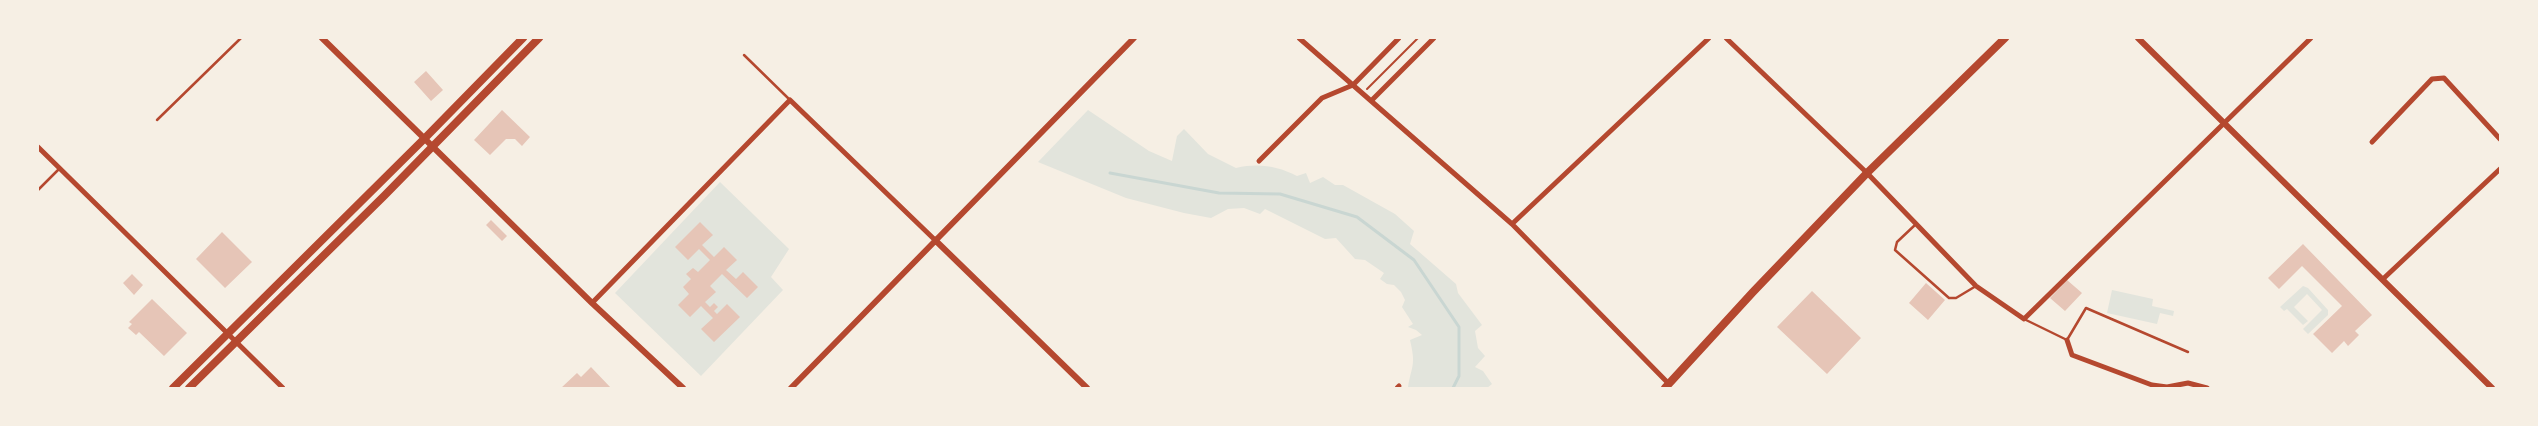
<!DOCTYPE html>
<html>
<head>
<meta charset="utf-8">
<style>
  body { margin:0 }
  #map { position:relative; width:2538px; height:426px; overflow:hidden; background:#f6efe4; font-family:"Nunito Sans",sans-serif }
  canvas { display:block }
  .frame { position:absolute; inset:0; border:39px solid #f6efe4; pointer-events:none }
</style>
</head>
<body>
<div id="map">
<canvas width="2538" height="426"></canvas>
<div class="frame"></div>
</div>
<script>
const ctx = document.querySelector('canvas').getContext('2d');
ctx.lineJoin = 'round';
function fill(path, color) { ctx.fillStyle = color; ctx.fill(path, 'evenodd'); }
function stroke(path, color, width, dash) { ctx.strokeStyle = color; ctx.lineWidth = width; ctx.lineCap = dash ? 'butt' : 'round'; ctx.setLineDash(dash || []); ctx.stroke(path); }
fill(new Path2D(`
  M1088,110L1149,151L1172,161L1177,136L1184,129L1208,154L1236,168C1259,163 1277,166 1297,176L1306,173L1310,183L1323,177L1335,185H1343L1395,214L1414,231L1410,244L1456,284L1458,293L1482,325L1475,331L1478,348L1485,356L1475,367L1483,371L1492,384L1487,388L1408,387C1412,364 1416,366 1410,340L1422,335L1416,330L1408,327L1413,324L1402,307L1405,300L1401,292L1394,285L1387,284L1380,279L1384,273L1365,260L1355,259L1336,238L1325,239L1265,209L1260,214L1244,208L1228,209L1211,218L1184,213L1126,198L1038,162Z
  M720,182L789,249L771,277L783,290L701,376L615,293Z
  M2303,286L2308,288L2328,310V315L2308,334L2303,329L2322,310L2307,294L2294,307L2308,321L2303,325L2287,309L2284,311L2280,307Z
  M2112,290L2153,299L2152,306L2174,311L2173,316L2160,313L2157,324L2107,313Z`), '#e2e4dc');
stroke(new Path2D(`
  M1110,173L1219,193L1280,194L1357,217L1414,260L1459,327V376L1453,388`), '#c9d6d2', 3);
fill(new Path2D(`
  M426,71L443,90L431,101L414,82Z
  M502,110L530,137L522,146L515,139H506L490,155L474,140Z
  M491,220L507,236L502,241L486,225Z
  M700,222L713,235L702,245L714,257L724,247L737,260L726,270L736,279L743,272L758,287L747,298L722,274L710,286L716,292L705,302L710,307L714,303L718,307L714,311L717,314L727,304L740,317L714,342L701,329L713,318L701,306L690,317L678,305L689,294L683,287L691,279L686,274L693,268L698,272L710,260L699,249L688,260L675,247Z
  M222,232L252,262L225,288L196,259Z
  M2303,244L2372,315L2355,331L2359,335L2348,346L2344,341L2332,353L2313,334L2342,306L2302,266L2279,289L2268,278Z
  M132,274L143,285L134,295L123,283Z
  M2067,280L2082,293L2065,311L2050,298Z
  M1926,283L1945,300L1928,320L1909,303Z
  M1812,291L1861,338L1827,374L1777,327Z
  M152,299L187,333L164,356L139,332L136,335L128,328L132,324L129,322Z
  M591,367L611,388H561L577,373L581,377Z`), '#e6c5b7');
stroke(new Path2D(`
  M1367,89L1418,38`), '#b5482f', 2);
stroke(new Path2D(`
  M744,55L790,100
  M157,120L241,38
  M38,190L59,169
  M1915,225L1897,242L1895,250L1949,298H1956L1976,286
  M2024,319L2067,340L2086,308L2188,352`), '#b5482f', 2.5);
stroke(new Path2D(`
  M1299,38L1512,224L1668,383
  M1726,38L1867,173L1976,286L2024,319L2311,38
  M1371,101L1434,38
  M2372,142L2432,79L2444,78L2500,139
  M38,147L283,388
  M1259,161L1322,98L1353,85L1399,38
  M1512,224L1709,38
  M2383,279L2500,169
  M592,303L790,100L935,240
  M2067,340L2072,355L2152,385L2167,387L2188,383L2207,388
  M1397,388L1399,386`), '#b5482f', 5);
stroke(new Path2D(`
  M322,38L592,303L683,388
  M2138,38L2492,388
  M935,240L1087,388
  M791,388L1134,38`), '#b5482f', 6);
stroke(new Path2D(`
  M173,388L425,138L523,38
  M189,388L384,196L539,38
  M1665,388L1753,292L1867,173L2005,38`), '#b5482f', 8);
</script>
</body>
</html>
